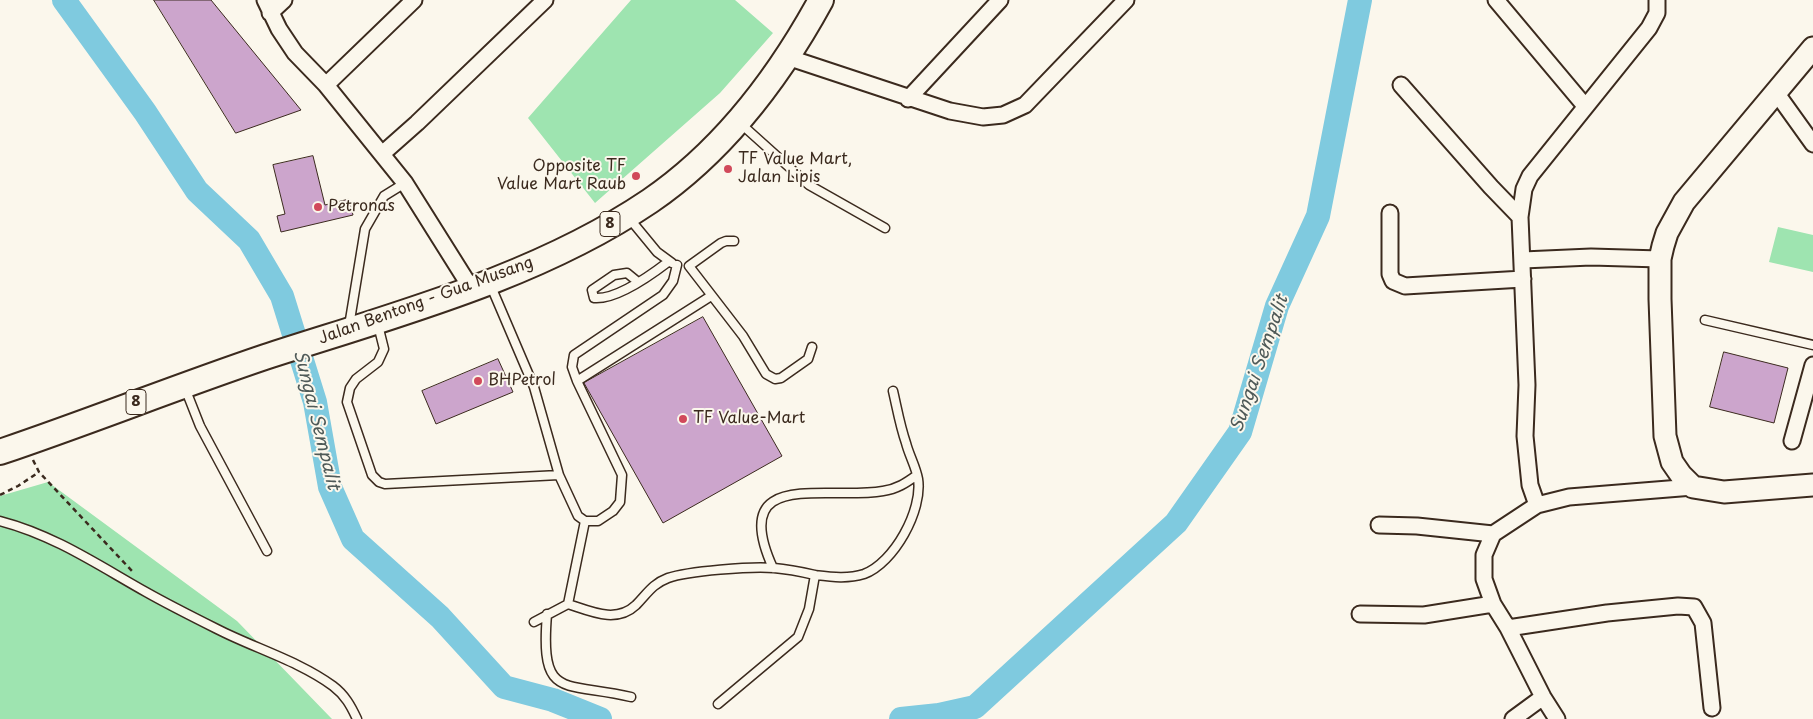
<!DOCTYPE html>
<html>
<head>
<meta charset="utf-8">
<style>
  body { margin:0 }
  canvas { display:block; background:#fbf7ec }
</style>
</head>
<body>
<canvas width="1813" height="719"></canvas>
<script>
const ctx = document.querySelector('canvas').getContext('2d');
ctx.lineJoin = 'round';
function fill(path, color) { ctx.fillStyle = color; ctx.fill(path, 'evenodd'); }
function stroke(path, color, width, dash) { ctx.strokeStyle = color; ctx.lineWidth = width; ctx.lineCap = dash ? 'butt' : 'round'; ctx.setLineDash(dash || []); ctx.stroke(path); }
function label(font, color, halo, rows, align = 'center') {
  ctx.font = font + ' "Playpen Sans",sans-serif'; ctx.lineWidth = 4; ctx.setLineDash([]); ctx.textBaseline = 'middle'; ctx.strokeStyle = halo; ctx.fillStyle = color; for (const [text, x, y, turn = 0] of rows) {
    ctx.save(); ctx.translate(x, y); ctx.rotate((+turn || 0) * Math.PI / 180); ctx.textAlign = isNaN(turn) ? turn : align; if (halo) ctx.strokeText(text, 0, 0); ctx.fillText(text, 0, 0); ctx.restore();
  }
}
fill(new Path2D(`
  M631,0H735L773,33L720,93L595,203L528,118Z
  M1778,227L1813,235V272L1769,262Z
  M48,482L237,621L332,719H0V496Z`), '#9ee4b0');
stroke(new Path2D(`
  M64,0L145,112L197,191L249,240L282,296L315,402L330,487L353,539L440,617L504,687L553,700L600,719
  M901,719L939,715L975,707L1176,523L1240,432L1277,306L1318,216L1360,0`), '#7fcadf', 24);
const building = new Path2D(`
  M154,0H211L301,110L236,133Z
  M313,156L325,205L349,199L353,215L281,232L277,216L285,214L273,165Z
  M703,317L782,456L663,523L584,383Z
  M1724,352L1788,368L1774,423L1710,407Z
  M498,359L513,392L436,424L422,391Z`);
fill(building, '#cca5cc');
stroke(building, '#3b2a1e', 1);
const lane = new Path2D(`
  M740,123L809,185L885,228
  M629,218L657,252L672,263
  M734,241H726L721,243L689,266L743,336L766,374L775,379L781,378L808,359L812,347
  M638,282L627,273L614,275L592,290L594,298C616,300 651,275 668,262
  M490,284L534,387L559,475
  M1705,320L1813,345
  M378,325L384,349L378,362L356,379L350,388L347,402L372,475L379,482L385,484L559,475L578,516L585,521H598L613,511L620,502L622,475L577,381L711,296
  M349,326L365,229L384,196L405,183
  M577,381L572,367L574,355L663,295L673,281L677,265
  M185,388L200,426L267,551
  M0,521C54,535 98,565 146,592C169,605 193,617 217,629C254,648 299,661 333,686C345,695 351,706 357,719
  M773,568C727,467 826,501 883,491C897,489 906,483 917,475
  M568,604L585,521
  M547,614C540,701 563,681 631,697
  M534,622L568,604C590,611 616,624 636,605C647,594 652,584 668,578C688,571 752,566 774,568C787,569 802,572 815,575
  M718,704L798,637L809,609L815,575C832,577 848,579 864,574C894,563 923,510 918,479C916,467 909,455 906,443C900,426 897,408 893,391`);
const street = new Path2D(`
  M265,0L279,29L295,53L326,85L405,183L471,288
  M1496,0L1585,106
  M270,13L284,0
  M787,57L950,111L983,117L1003,115L1025,105L1126,0
  M326,85L414,0
  M1401,85L1491,187L1520,217
  M1775,91L1813,144
  M908,99L1000,0
  M382,154L417,123L545,0
  M1390,213V274L1393,281L1405,286L1523,279
  M1523,260L1591,257L1660,259
  M1792,441L1813,365
  M1537,505L1530,485L1525,436L1527,385L1520,217L1524,189L1530,176L1649,28L1657,13V0
  M1379,525L1417,526L1493,534
  M1360,614L1424,615L1493,604
  M1508,628L1607,613L1678,606L1694,607L1703,623L1712,708
  M1513,719L1543,697
  M1557,719L1543,697L1508,628L1493,604L1484,579V555L1493,534L1537,505L1569,497L1693,487`);
const secondary = new Path2D(`
  M1813,48L1684,202L1667,233L1663,246L1660,259V299L1665,436L1672,462L1681,475L1693,487L1724,492L1813,485`);
const primary = new Path2D(`
  M0,452C89,422 176,387 265,357C394,315 536,278 650,201C723,151 779,77 821,0`);
stroke(lane, '#3b2a1e', 11);
stroke(street, '#3b2a1e', 19);
stroke(secondary, '#3b2a1e', 25);
stroke(primary, '#3b2a1e', 28);
stroke(new Path2D(`
  M33,460L39,472L132,571
  M0,495L18,486L39,472`), '#3b2a1e', 2.5, [5, 4]);
stroke(lane, '#fbf7ec', 8);
stroke(street, '#fbf7ec', 15);
stroke(secondary, '#fbf7ec', 21);
stroke(primary, '#fbf7ec', 24);
for (const [x, y, r, color] of [
  [728,169,5,"#d1495b"],
  [636,176,5,"#d1495b"],
  [318,207,5,"#d1495b"],
  [478,381,5,"#d1495b"],
  [683,419,5,"#d1495b"]
]) { const dot = new Path2D(); dot.arc(x, y, r, 0, 2 * Math.PI); ctx.fillStyle = color; ctx.fill(dot); stroke(dot, '#fbf7ec', 2); }
for (const [x, y, w] of [
  [610,224,20],
  [136,402,20]
]) { const box = new Path2D(); box.roundRect(x - w / 2, y - 12.5, w, 25, 4); ctx.fillStyle = '#fbf7ec'; ctx.fill(box); stroke(box, '#3b2a1e', 1); }
label('bold 15px', '#3b2a1e', null, [
  ["8",610,224],
  ["8",136,402]
]);
label('16px', '#3b2a1e', '#fbf7ec', [
  ["TF Value Mart,",738,160],
  ["Jalan Lipis",738,178],
  ["Opposite TF",626,167,"right"],
  ["Value Mart Raub",626,185,"right"],
  ["Petronas",328,207],
  ["BHPetrol",488,381],
  ["TF Value-Mart",693,419]
], 'left');
label('16px', '#3b2a1e', '#fbf7ec', [
  ["Jalan Bentong - Gua Musang",426,301,-20]
]);
label('italic 18px', '#4f5a58', '#fbf7ec', [
  ["Sungai Sempalit",1260,364,-71],
  ["Sungai Sempalit",316,420,76]
]);
</script>
</body>
</html>
